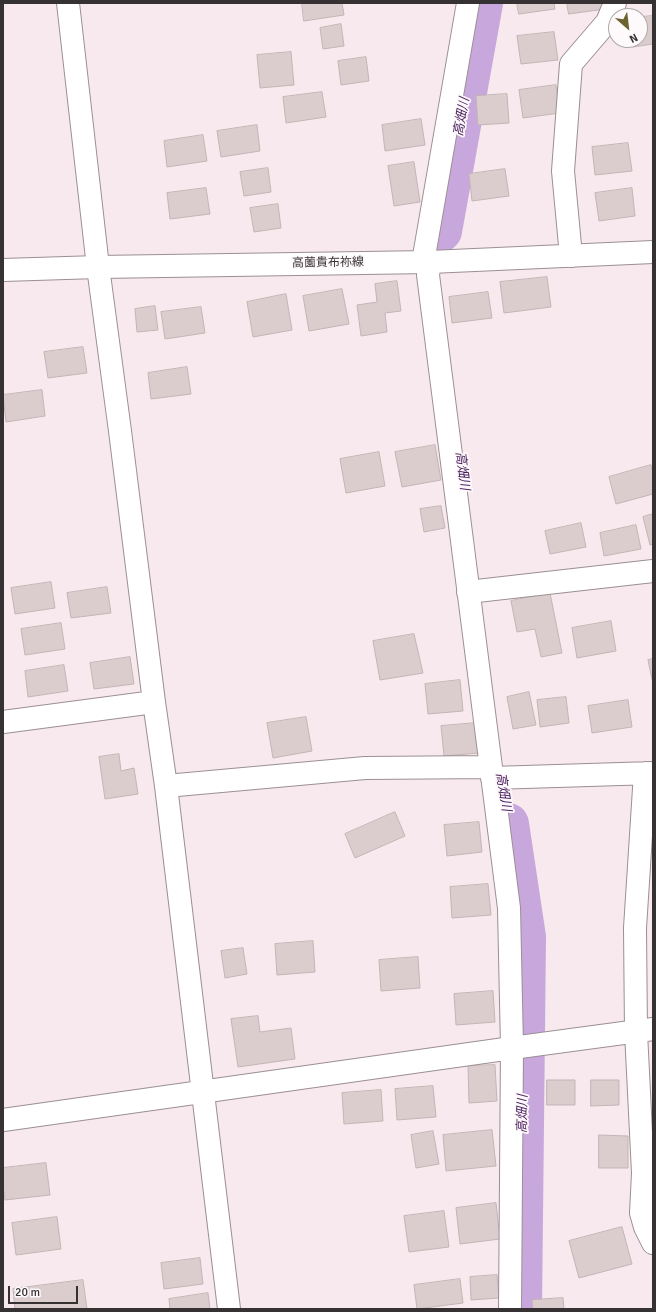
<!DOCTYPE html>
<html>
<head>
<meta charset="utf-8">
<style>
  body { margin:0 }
  #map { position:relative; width:656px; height:1312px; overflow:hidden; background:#f7e9ee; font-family:Signika,sans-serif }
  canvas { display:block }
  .frame { position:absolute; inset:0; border:4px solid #363133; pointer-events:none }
  .north { position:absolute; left:608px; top:8px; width:40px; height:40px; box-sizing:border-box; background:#fef9fb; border:1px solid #aea9ab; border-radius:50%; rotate:152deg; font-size:11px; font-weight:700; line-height:16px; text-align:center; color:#363133 }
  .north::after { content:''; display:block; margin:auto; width:14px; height:18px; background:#6b6330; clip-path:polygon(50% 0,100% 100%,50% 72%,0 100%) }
  .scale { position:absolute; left:8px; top:1286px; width:70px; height:18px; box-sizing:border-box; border:2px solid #363133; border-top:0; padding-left:5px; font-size:12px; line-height:14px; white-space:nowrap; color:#363133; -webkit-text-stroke:3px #fef9fb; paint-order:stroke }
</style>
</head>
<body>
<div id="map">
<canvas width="656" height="1312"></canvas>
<div class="frame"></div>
<div class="north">N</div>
<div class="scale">20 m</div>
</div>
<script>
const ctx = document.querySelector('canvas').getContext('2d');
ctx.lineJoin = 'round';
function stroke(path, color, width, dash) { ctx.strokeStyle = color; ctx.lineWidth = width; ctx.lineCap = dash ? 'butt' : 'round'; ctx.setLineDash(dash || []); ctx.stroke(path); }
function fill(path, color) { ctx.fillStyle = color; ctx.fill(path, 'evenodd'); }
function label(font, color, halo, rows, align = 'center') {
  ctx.font = font + ' Signika,"Noto Sans JP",sans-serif'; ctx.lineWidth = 3.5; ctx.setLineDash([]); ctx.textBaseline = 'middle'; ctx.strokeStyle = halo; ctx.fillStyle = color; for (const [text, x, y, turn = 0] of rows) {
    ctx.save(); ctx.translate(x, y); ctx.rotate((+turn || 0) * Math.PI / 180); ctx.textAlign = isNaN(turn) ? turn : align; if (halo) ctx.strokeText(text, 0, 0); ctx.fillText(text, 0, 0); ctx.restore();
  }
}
stroke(new Path2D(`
  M441,231L482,3
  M508,824L525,937L521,1309`), '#c8a7dd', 42);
const building = new Path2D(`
  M302,3H342L344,15L304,21Z
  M517,3H554L555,9L519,14Z
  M567,3H604L605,9L569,14Z
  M653,16V44L633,47L632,40H640V17Z
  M341,24L344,46L323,49L320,28Z
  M554,32L558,60L521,64L517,36Z
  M291,52L294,85L260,88L257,55Z
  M366,57L369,81L341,85L338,61Z
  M556,85L560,113L523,118L519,90Z
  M322,92L326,117L286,123L283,97Z
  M507,94L509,123L478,125L476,96Z
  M421,119L425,145L385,151L382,125Z
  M257,125L260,151L221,157L217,131Z
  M203,135L207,161L167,167L164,141Z
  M628,143L632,171L595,175L592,147Z
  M414,162L420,202L394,206L388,166Z
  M268,168L271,192L244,196L240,172Z
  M505,169L509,196L472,201L469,174Z
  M206,188L210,214L170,219L167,193Z
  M632,188L635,216L599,221L595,193Z
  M278,204L281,228L254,232L250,208Z
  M547,277L551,307L504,313L500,282Z
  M397,281L401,311L385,313L387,332L361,336L357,305L377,302L375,284Z
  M342,289L349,324L309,331L303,296Z
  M488,292L492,318L452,323L449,297Z
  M286,294L292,330L253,337L247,302Z
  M155,306L158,330L137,332L135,309Z
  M201,307L205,333L165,339L161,312Z
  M83,347L87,373L48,378L44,352Z
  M187,367L191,394L151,399L148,373Z
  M42,390L45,416L6,422L3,395Z
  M435,445L441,480L402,487L395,452Z
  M379,452L385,486L346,493L340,459Z
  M651,465L653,473V494L616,504L609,477Z
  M441,506L445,528L424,532L420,509Z
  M653,514V544L650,545L643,517Z
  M581,523L586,547L550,554L545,531Z
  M636,525L641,549L604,556L600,533Z
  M51,582L55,608L15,614L11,588Z
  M107,587L111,613L71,618L67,593Z
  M550,593L562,653L541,657L535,629L517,632L511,601Z
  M611,621L616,651L577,658L572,628Z
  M61,623L65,649L25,655L21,629Z
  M414,634L423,673L380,680L373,641Z
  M130,657L134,684L94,689L90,663Z
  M653,659V684L648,660Z
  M64,665L68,691L28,697L25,671Z
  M460,680L463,711L428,714L425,684Z
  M529,692L536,725L513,729L507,697Z
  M566,697L569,723L540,727L537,700Z
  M628,700L632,727L592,733L588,706Z
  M306,717L312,751L273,758L267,723Z
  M476,723L479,753L444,756L441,726Z
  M119,754L121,771L134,768L138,794L105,799L99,757Z
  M395,812L405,836L355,858L345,834Z
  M479,822L482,852L447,856L444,825Z
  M488,884L491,915L452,918L450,887Z
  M313,941L315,972L277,975L275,944Z
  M243,948L247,974L225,978L221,951Z
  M418,957L420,988L381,991L379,960Z
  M493,991L495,1022L456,1025L454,994Z
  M258,1016L260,1032L291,1028L295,1059L238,1067L231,1019Z
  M495,1065L497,1101L469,1103L468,1066Z
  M547,1080H575V1105H547Z
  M591,1080H619V1105L591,1106Z
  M433,1086L436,1117L397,1120L395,1089Z
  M381,1090L383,1121L344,1124L342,1093Z
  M492,1130L496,1166L446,1171L443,1135Z
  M433,1131L439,1164L416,1168L411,1135Z
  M599,1135L628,1136V1168H599Z
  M46,1163L50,1195L5,1200L3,1187V1168Z
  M496,1203L500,1239L460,1244L456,1208Z
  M444,1211L449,1247L409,1252L404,1216Z
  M57,1217L61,1249L16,1255L12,1223Z
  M622,1227L632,1264L579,1278L569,1241Z
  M200,1258L203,1284L164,1289L161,1263Z
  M497,1275L499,1298L471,1300L470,1277Z
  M460,1279L463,1303L417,1309L414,1285Z
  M83,1280L87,1309H15L13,1289Z
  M208,1293L210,1309H170L169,1299Z
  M563,1298L564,1309H533L532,1300Z`);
fill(building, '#dbcdcd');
stroke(building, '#c3b5b5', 1);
const minor = new Path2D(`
  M68,3L98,267L120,431L154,702L166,786L229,1309
  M571,256L563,171L571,64L607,22L615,3
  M423,262L468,3
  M430,262L428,275L509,908L512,1048L510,1309
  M468,592L653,571
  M3,722L154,702
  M645,773L635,928L636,1032L643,1173L641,1213L645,1227L653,1243
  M492,778L653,773
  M166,786L365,768L490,767
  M3,1120L512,1048L653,1029`);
const major = new Path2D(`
  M3,270L98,267L430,262L653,252`);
stroke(minor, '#9c8f94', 24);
stroke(major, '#9c8f94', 24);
stroke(minor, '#fff', 22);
stroke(major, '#fff', 22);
label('12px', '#363133', '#fef9fb', [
  ["高薗貴布祢線",328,263,-1]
]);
label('italic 13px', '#471d5d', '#fef9fb', [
  ["高畑川",462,117,-80],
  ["高畑川",462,471,83],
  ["高畑川",503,792,81],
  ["高畑川",523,1114,-89]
]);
</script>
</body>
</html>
